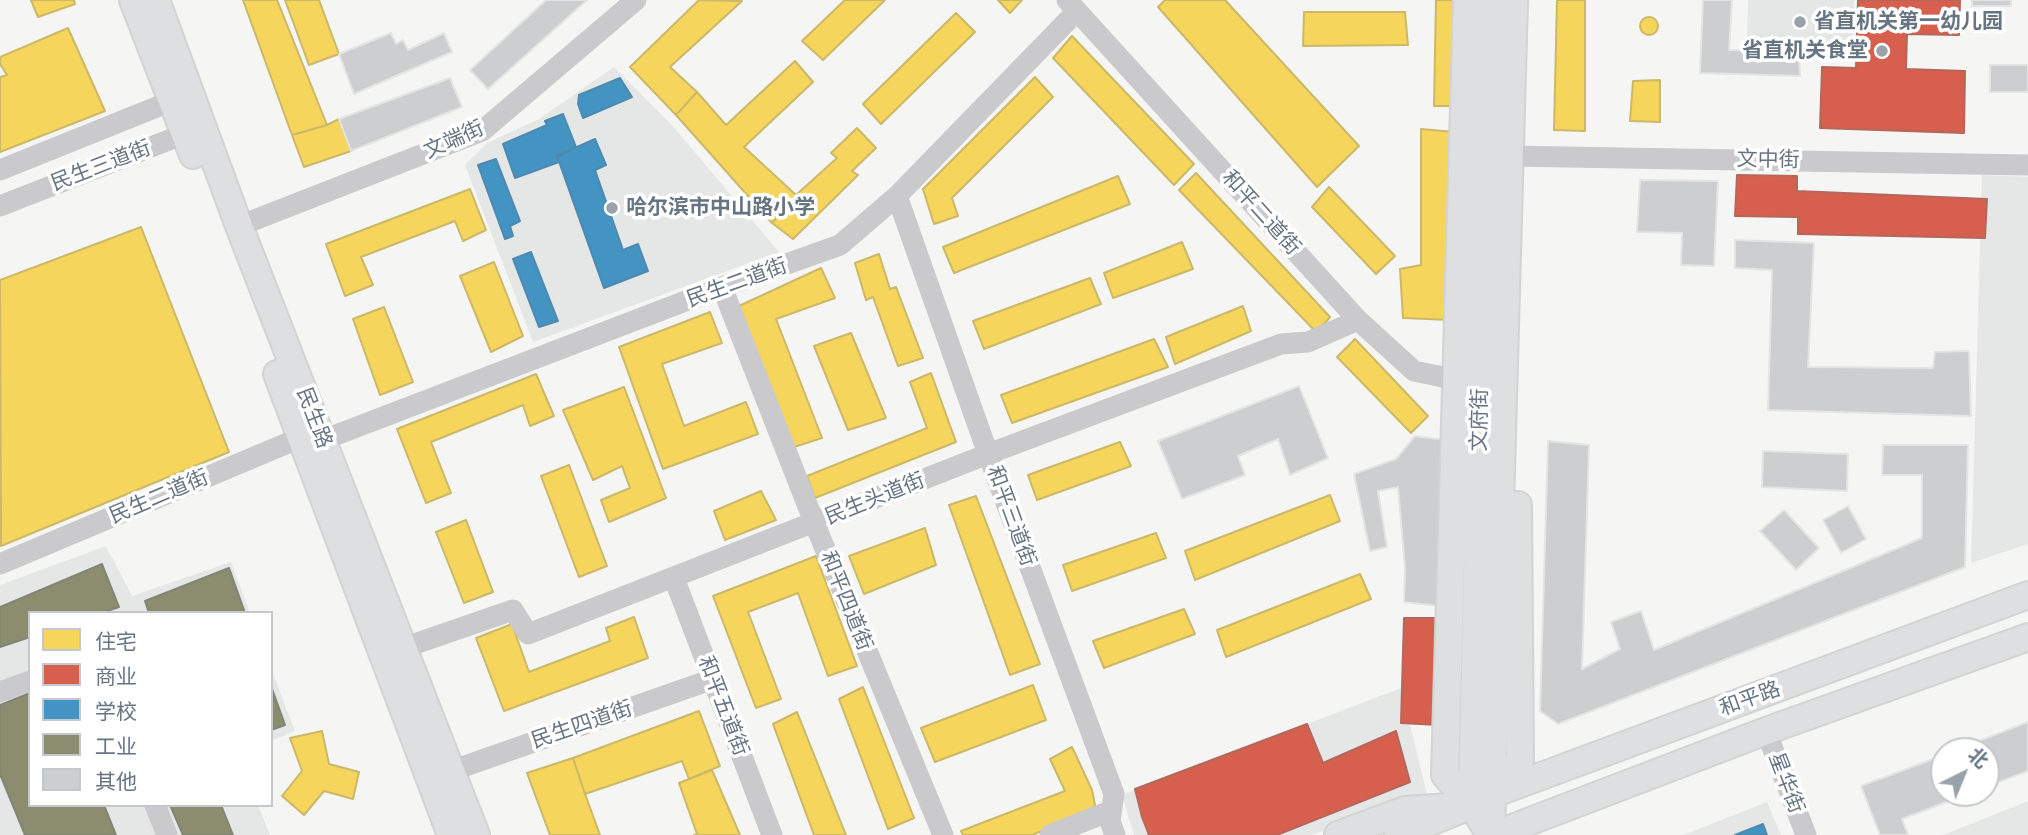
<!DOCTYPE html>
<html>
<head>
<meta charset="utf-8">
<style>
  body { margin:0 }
  #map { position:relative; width:2028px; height:835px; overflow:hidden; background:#f5f5f4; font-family:Figtree,"Noto Sans SC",sans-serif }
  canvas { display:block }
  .legend { position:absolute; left:28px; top:611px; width:245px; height:196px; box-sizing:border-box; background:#fff; border:2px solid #c2c8cd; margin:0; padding:9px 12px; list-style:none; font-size:21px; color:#677583 }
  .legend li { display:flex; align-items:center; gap:14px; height:35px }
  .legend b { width:35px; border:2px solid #c2c8cd }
  .north { position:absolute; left:1930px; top:737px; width:70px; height:70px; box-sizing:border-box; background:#fff; border:2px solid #c2c8cd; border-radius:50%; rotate:43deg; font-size:19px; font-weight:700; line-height:28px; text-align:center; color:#677583 }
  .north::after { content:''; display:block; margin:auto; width:24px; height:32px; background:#99a2ab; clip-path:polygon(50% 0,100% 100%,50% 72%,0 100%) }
</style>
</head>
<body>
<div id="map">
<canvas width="2028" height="835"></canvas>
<ul class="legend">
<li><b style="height:19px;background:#f6d55c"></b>住宅</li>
<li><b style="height:19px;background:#d6604d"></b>商业</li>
<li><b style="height:19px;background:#4393c3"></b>学校</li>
<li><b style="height:19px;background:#8c8c6e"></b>工业</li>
<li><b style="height:19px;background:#cccecf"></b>其他</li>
</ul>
<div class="north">北</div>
</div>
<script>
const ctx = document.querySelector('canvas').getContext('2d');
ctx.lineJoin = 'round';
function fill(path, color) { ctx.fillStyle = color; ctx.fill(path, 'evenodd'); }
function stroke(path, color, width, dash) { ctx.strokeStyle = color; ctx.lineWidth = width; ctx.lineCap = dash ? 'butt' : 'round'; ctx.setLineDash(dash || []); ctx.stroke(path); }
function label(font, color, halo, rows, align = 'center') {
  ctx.font = font + ' Figtree,"Noto Sans SC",sans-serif'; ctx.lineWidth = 7; ctx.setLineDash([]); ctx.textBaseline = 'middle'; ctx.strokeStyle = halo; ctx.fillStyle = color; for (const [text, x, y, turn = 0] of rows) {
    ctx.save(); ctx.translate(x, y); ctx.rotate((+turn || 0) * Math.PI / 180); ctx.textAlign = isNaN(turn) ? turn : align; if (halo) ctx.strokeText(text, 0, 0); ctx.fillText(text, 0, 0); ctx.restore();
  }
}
fill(new Path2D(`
  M1748,0H1854L1852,48L1747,44Z
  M614,67L671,124L779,252L533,342L465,165L487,143L539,119Z
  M1982,175L2028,177V544L1971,563Z
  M106,546L132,596L231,562L250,613H30V805H258L270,835H0V585Z
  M271,668L295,731L271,741Z
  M1401,688L1427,794L1312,835H1134L1122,795Z
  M2028,801V835H1943Z
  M1767,802L1781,835H1683Z`), '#e5e7e7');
const homes = new Path2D(`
  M31,0H74L75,4L38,17Z
  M243,0H277L327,125L292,135Z
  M285,0H319L339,54L309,65Z
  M699,0L742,1L670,67L697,92L676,115L630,67Z
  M845,0H885L823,60L802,41Z
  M998,0H1022L1010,13Z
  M1165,0H1225L1359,146L1317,187L1158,7Z
  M1436,0H1461L1457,106H1434Z
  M1557,0H1585V131L1554,130Z
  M1304,12H1405L1408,45L1303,46Z
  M956,13L975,32L881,124L863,104Z
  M1640 26a9 9 0 1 1 18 0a9 9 0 1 1-18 0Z
  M68,28L105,111L0,152V77L7,75L0,64V57Z
  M1072,36L1194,164L1174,185L1053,58Z
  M795,61L813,82L744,147L796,195L772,223L676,115L697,92L726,125Z
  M1035,77L1053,97L952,198L958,216L934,224L923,189Z
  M1660,80V122L1630,121L1633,81Z
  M339,119L351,151L304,167L292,135L327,125Z
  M857,128L876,148L852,171L858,175L793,239L772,223L796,195L837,158L831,153Z
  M1421,129L1455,132L1451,320L1403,318L1400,269L1421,265Z
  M1196,173L1330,317L1317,333L1179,190Z
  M1118,176L1130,204L954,273L943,247Z
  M1329,187L1395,256L1376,274L1312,207Z
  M470,189L486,230L463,241L455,221L361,257L373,285L345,296L326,244Z
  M141,227L229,452L1,546L0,280Z
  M1182,242L1193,269L1113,298L1104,273Z
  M879,254L890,289L896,287L923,358L898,366L873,297L866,300L855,263Z
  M494,262L523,336L491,352L460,276Z
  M821,268L835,298L776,319L822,438L791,448L739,306Z
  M1090,278L1101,304L984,349L973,321Z
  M1243,306L1251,331L1175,364L1166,337Z
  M384,307L413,382L380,395L353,319Z
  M710,312L722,343L662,364L684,426L746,402L758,434L663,469L619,347Z
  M851,333L886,418L848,430L814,346Z
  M1154,339L1168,367L1012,423L1001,395Z
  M1355,339L1428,416L1411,433L1337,357Z
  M931,373L956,442L815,498L807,476L927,428L910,382Z
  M536,374L554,416L530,426L523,405L431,442L451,493L426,503L397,429Z
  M624,387L666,498L609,522L601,500L630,488L622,466L593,480L563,410Z
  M1120,442L1131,466L1037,500L1028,475Z
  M569,465L607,566L579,577L541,476Z
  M761,491L776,520L725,540L714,511Z
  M1330,495L1340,521L1195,580L1185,551Z
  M976,496L1040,664L1010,675L949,505Z
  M466,520L493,592L464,603L436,532Z
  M925,528L936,565L864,594L849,556Z
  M1156,533L1166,558L1072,591L1063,565Z
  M816,556L857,666L828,676L798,593L748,612L781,699L756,708L713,596Z
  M1360,574L1371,599L1226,657L1217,630Z
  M1184,609L1195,634L1104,668L1093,641Z
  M634,617L648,658L504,711L476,638L512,624L529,672L610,641L606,628Z
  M1033,685L1046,720L935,762L921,728Z
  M863,687L914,818L888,829L839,699Z
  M699,711L720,766L689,779L682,761L585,794L573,758Z
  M797,712L846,835H814L773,724Z
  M322,731L329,764L359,772L353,799L324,791L304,815L282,796L302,771L290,738Z
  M1072,747L1092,790L1095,805L1091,812L1032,835H963L961,831L1065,791L1050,759Z
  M573,758L585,794L600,835H550L527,773Z
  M712,770L740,835H694L697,834L679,783Z`);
fill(homes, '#f6d55c');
stroke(homes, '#cbb868', 2);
const shops = new Path2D(`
  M1858,0H1960L1959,35L1907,34L1906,69L1965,71L1964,133L1820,128L1822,67L1856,68Z
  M1737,175L1797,176V191L1987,199L1985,238L1798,234V217L1735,216Z
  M1404,618H1442L1439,725L1401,723Z
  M1307,724L1323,763L1396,731L1410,782L1277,835H1149L1142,817L1135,789Z`);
fill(shops, '#d6604d');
stroke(shops, '#b5665d', 2);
const schools = new Path2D(`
  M620,78L632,97L583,118L578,104L579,95Z
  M563,114L576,147L557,156L559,162L515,178L503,144L547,125L545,121Z
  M595,139L606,165L595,170L623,250L638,244L648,271L604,288L557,156Z
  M496,159L520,221L510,226L513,236L505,239L478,165Z
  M531,252L558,321L539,327L513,259Z
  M1763,824L1767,835H1735Z`);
fill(schools, '#4393c3');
stroke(schools, '#4e8ab0', 2);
const industry = new Path2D(`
  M102,564L119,607L101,613H30V637L0,647V607Z
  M229,568L245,613H149L145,601Z
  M271,686L285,725L271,730Z
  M30,693V805H104L116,835H25L0,774V705Z
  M170,805H221L233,835H183Z`);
fill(industry, '#8c8c6e');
stroke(industry, '#818574', 2);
const building = new Path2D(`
  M546,0H587L488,89L470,70Z
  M1703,0H1732L1729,50L1799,51L1800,76L1700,73Z
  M1972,0H2011V6H1972Z
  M391,33L396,44L403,40L408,50L444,33L452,52L354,94L339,54Z
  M1990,65H2028V92H1990Z
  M450,78L462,107L351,151L339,119Z
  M1640,180L1718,181L1714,266L1681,265L1682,233L1637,232Z
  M1735,240L1814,243L1808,367L1933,368L1935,352L1969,351L1971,416L1768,410L1772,270L1735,268Z
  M1299,386L1328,458L1290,475L1278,439L1238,456L1245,475L1182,499L1158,441Z
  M1415,436L1445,440L1447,607L1404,602L1405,569L1398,487L1378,491L1387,547L1370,551L1354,474L1396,459Z
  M1548,441L1589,445L1582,669L1620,649L1611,622L1641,611L1654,650L1922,538V475H1882L1883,445H1968L1965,567L1558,724L1540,711Z
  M1763,451L1848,454L1847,491L1762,487Z
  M1848,506L1866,539L1841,553L1823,520Z
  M1784,510L1819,548L1796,570L1760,531Z
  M2028,722V771L1986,787V751H1953Z
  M1944,755V793H1970L1902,819L1908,835H1880L1861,786Z`);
fill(building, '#cccecf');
stroke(building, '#e4e4e4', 2);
const major = new Path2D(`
  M133,0L193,155
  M156,0L239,226L476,835
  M1467,0L1445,775L1472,805
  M277,374L451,835
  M1493,794L1520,761L1518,505
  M1338,835L1405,810L1450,807
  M1398,835L1472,805L1493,794L2028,595
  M1490,835L1472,805L1481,385L1492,0
  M1491,835L1514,0
  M1494,835L1766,731L2028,637`);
stroke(major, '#d2d3d3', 30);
stroke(new Path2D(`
  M1067,0L1358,320L1414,371L1472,383
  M1509,156L2028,165
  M0,170L184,96
  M897,196L988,454L1114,794L1110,821L1115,835
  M0,206L197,129
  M239,226L482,131L636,0
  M722,287L814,522L943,835
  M323,440L722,287L840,245L897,196L1077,11
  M0,564L314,432
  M674,578L772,835
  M403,648L513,610L528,634L988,454L1281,344L1308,342L1358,320
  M0,692L30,681
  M1766,731L1806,835
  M451,771L713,679
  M155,805L167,835
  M1050,835L1110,811`), '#cacacc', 21);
stroke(major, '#dedfe0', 26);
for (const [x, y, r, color] of [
  [1800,22,7,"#99a2ab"],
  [1882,51,7,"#99a2ab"],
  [612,208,7,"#99a2ab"]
]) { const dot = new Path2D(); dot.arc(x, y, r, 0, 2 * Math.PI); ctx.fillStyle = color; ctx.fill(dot); stroke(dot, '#fff', 2.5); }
label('bold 21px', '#677583', '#fff', [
  ["省直机关第一幼儿园",1814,22],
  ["省直机关食堂",1868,51,"right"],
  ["哈尔滨市中山路小学",626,208]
], 'left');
label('21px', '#677583', '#fff', [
  ["文端街",454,140,-24],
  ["文中街",1768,160,1],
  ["民生三道街",101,166,-21],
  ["和平二道街",1261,213,48],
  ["民生二道街",737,283,-20],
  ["民生路",314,418,69],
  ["文府街",1480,420,-89],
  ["民生二道街",159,497,-23],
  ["民生头道街",875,499,-22],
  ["和平三道街",1011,516,70],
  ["和平四道街",846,601,68],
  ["和平路",1750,699,-20],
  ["和平五道街",723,706,69],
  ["民生四道街",582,725,-19],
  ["星华街",1786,783,69]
]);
</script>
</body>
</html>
